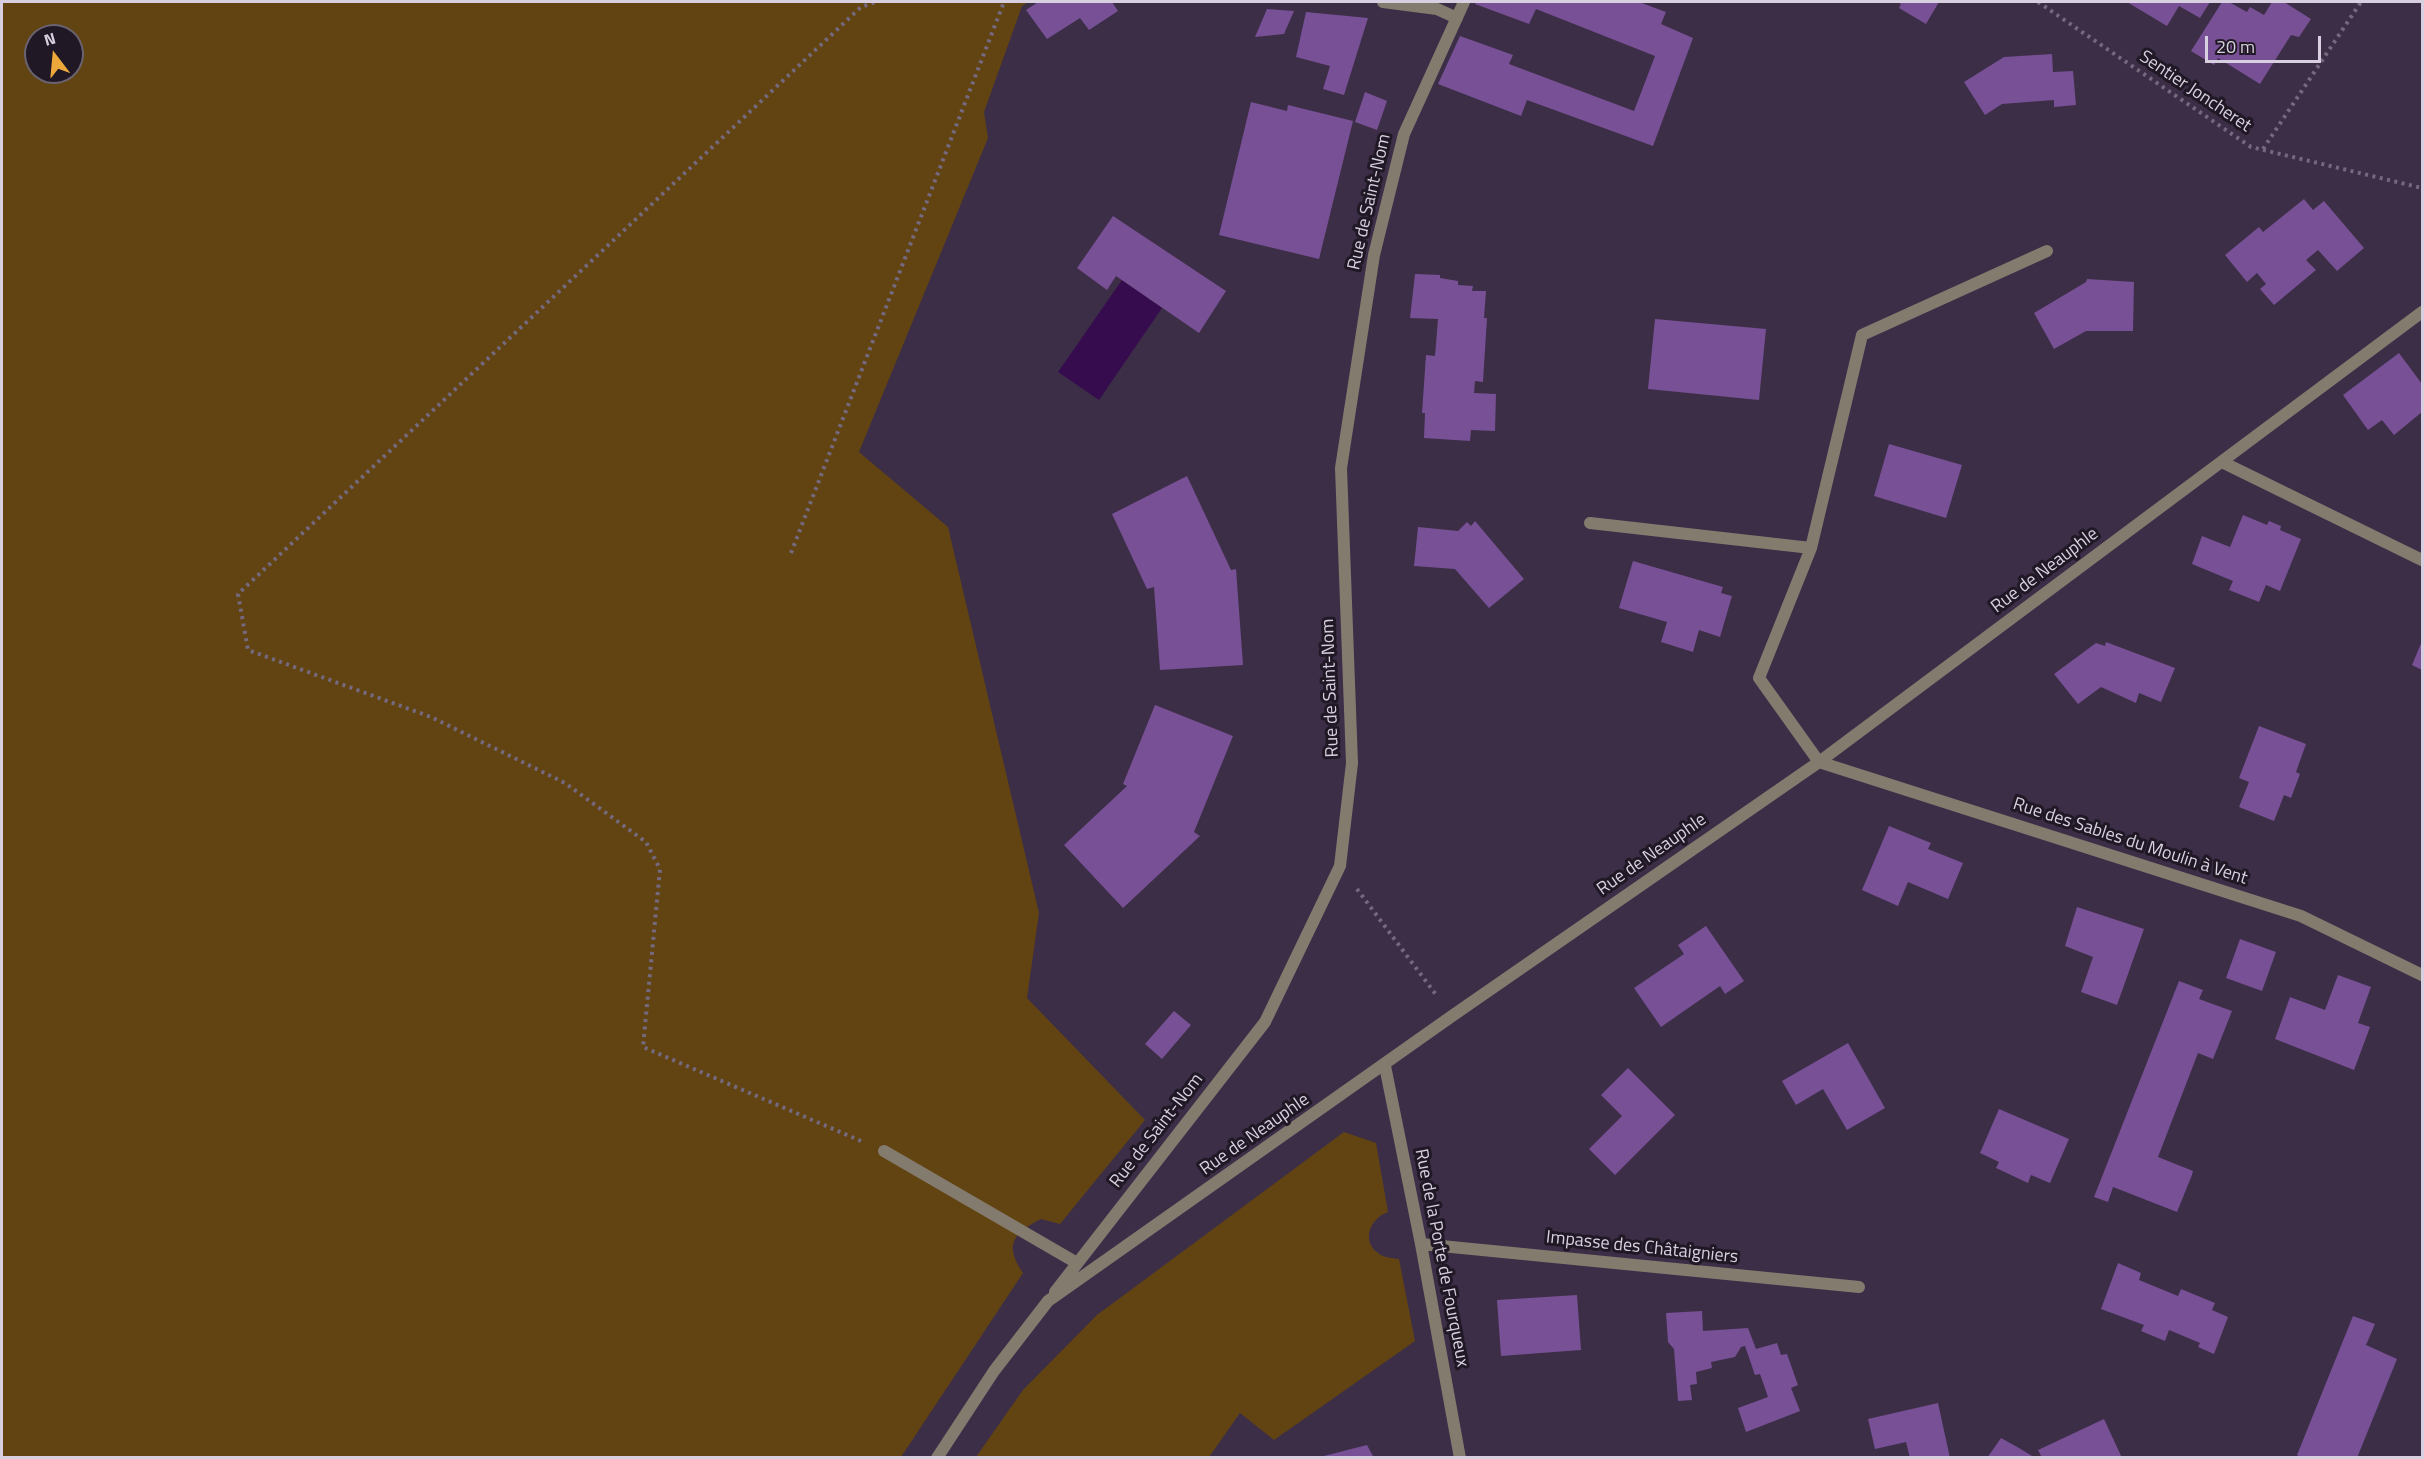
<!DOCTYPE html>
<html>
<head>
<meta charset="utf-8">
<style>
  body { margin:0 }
  #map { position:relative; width:2424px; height:1459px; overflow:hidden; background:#3c2e47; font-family:"Titillium Web",sans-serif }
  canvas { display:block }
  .frame { position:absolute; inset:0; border:3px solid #d8d0e0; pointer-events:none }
  .north { position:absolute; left:24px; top:24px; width:60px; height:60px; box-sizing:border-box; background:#201925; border:2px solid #6a6270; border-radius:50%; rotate:344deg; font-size:16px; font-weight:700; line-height:24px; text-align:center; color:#d8d0e0 }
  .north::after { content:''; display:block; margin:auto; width:21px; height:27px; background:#eda83b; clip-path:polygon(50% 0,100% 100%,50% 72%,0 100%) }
  .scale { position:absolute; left:2205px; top:36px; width:116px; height:27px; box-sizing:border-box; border:3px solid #d8d0e0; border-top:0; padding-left:8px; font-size:18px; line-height:21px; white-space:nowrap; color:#d8d0e0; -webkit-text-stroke:4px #201925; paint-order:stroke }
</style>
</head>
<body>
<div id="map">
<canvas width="2424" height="1459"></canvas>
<div class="frame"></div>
<div class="north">N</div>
<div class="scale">20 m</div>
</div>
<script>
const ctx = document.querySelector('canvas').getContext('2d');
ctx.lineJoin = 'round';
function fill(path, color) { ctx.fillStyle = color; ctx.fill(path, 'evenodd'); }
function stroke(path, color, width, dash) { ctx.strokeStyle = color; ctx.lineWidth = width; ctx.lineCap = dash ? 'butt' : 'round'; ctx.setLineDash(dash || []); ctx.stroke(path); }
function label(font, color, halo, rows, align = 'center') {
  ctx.font = font + ' "Titillium Web",sans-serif'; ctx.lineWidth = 6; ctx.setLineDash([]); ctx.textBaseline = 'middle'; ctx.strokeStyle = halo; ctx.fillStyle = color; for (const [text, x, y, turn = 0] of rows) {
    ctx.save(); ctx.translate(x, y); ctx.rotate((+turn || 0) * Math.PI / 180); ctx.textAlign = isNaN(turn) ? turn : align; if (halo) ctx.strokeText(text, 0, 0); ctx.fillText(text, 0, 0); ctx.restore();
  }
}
fill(new Path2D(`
  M2,2H1028L1022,6L984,112L988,138L859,452L948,527L1039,913L1027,998L1145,1120L1060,1224L1041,1219C1013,1233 1004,1245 1023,1273L901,1457L2,1458ZM36,36H72V72H36Z
  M1344,1132L1376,1143L1388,1212C1369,1219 1360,1243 1381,1255C1386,1258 1393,1258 1399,1259L1415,1341L1274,1440L1240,1413L1209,1457H976L1023,1390L1097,1315Z`), '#624413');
fill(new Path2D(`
  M1122,280L1162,308L1099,400L1058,372Z`), '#360c4e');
fill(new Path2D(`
  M1038,2H1112L1118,11L1089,30L1080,18L1047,39L1026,10Z
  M1476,2H1639L1666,12L1661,24L1693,38L1653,146L1527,100L1521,116L1438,84L1460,36L1513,55L1509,64L1634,111L1655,56L1536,9L1529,24L1475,4Z
  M1897,2H1939L1926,24L1899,8L1901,4Z
  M2127,2H2210L2200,18L2179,6L2167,26Z
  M2222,2H2229L2247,12L2250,7L2264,15L2272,2H2284L2311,19L2299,37L2291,35L2260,84L2218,58L2214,65L2191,51Z
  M1267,9L1294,11L1284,34L1255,37Z
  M1306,12L1368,18L1344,95L1323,89L1330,66L1296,57Z
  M2052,54L2053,72L2073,71L2076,105L2054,107V100L2002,104L1985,115L1964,82L2004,57Z
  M1365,92L1387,101L1377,130L1355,122Z
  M1251,102L1287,111L1288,105L1353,121L1319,259L1219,235Z
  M2304,199L2313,210L2324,201L2364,248L2337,271L2318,250L2306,260L2316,270L2274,305L2260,289L2266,284L2257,273L2247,282L2225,255L2259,227L2263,232Z
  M1113,216L1226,291L1199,333L1116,276L1107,290L1077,268Z
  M1415,274L1440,275V278L1458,281V285L1473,286L1472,291H1486L1484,318H1487L1483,382L1475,381L1474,393L1496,394L1495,431L1471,430L1470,441L1424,438L1425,413H1422L1426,355L1435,356L1438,319L1410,318Z
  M2087,279L2134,282L2133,331H2086L2054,349L2034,313L2086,282Z
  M1655,319L1766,329L1759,400L1648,389Z
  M2399,353L2422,384V412L2394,435L2382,420L2368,430L2343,395Z
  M1889,444L1962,465L1946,518L1874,496Z
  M1187,476L1231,570L1236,569L1243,665L1160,670L1154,587L1147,589L1112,514Z
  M2243,515L2267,525L2269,521L2281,526L2280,530L2301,539L2280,591L2266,585L2259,602L2229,590L2233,581L2192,564L2202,536L2230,547Z
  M1475,521L1524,579L1489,608L1455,569L1414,566L1418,527L1458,531L1467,522L1471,526Z
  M1633,561L1723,587L1721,593L1732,596L1720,637L1699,630L1693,652L1661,642L1667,622L1619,608Z
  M2422,641V670L2412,665Z
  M2106,642L2175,668L2161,702L2139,693L2136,703L2101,687L2078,704L2054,674L2096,643L2105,646Z
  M1155,705L1233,736L1194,832L1200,836L1123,908L1064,845L1127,786L1123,784Z
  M2259,726L2306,744L2296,772L2300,774L2291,798L2284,795L2274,821L2239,807L2249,782L2239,778Z
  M1889,826L1931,843L1928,849L1963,863L1948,899L1908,882L1898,906L1862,890Z
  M2077,907L2144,929L2117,1005L2081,992L2093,957L2065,946Z
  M1706,926L1744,981L1725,994L1720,986L1661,1027L1634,988L1684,954L1678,945Z
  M2240,939L2276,952L2262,991L2226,978Z
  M2338,975L2371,987L2358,1023L2370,1027L2354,1070L2275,1039L2290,997L2325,1010Z
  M2179,981L2203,990L2199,999L2232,1011L2213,1059L2198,1053L2158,1157L2193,1171L2192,1175L2177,1212L2113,1187L2108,1202L2094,1197Z
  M1174,1011L1191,1025L1162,1059L1145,1044Z
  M1848,1043L1885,1108L1847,1130L1823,1089L1796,1105L1782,1081Z
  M1628,1068L1675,1115L1615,1175L1589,1149L1622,1116L1601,1095Z
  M1999,1109L2069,1139L2050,1183L2031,1175L2028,1183L1996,1168L1999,1162L1980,1153Z
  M2118,1263L2141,1273L2139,1280L2178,1296L2181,1289L2215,1303L2212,1310L2228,1317L2214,1354L2198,1347L2200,1343L2169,1330L2165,1341L2141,1331L2144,1325L2101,1309Z
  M1577,1295L1581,1350L1501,1356L1497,1300Z
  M1702,1311L1703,1331L1748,1328L1756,1349L1777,1343L1781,1355L1787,1354L1798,1385L1791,1388L1800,1411L1746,1432L1738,1408L1768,1397L1760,1374L1755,1375L1745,1346L1741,1347L1735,1357L1711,1362L1712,1368L1696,1372L1697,1384L1690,1385L1692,1400L1678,1401L1674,1349L1668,1342L1666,1313Z
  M2353,1316L2375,1324L2366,1345L2397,1359L2357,1458H2302L2297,1455Z
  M1938,1403L1950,1458H1910L1906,1442L1875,1449L1868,1419Z
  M2104,1419L2122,1458H2042L2038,1450Z
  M2001,1438L2019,1448L2032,1456L1987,1458Z
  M1367,1445L1374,1458H1320V1457Z`), '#785095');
stroke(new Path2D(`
  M2038,2L2251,147L2422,188
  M2263,149L2361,2
  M791,553L1004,2
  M1357,889L1437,996
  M861,1141L643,1047L660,869L646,842L565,783L431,717L248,650L238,594L861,7L875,2`), '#75697f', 4, [3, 4.5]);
stroke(new Path2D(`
  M2222,462L2422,560
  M884,1151L1077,1263`), '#847b6f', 12);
stroke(new Path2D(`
  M1383,2L1437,9L1457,18
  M2047,251L1862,335L1811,548L1759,678L1819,762L2301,916L2422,975
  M1590,523L1811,548
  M1385,1066L1421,1244L1460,1458
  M1421,1244L1859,1287
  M1055,1292L1265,1022L1340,866L1352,763L1341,468L1374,255L1404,134L1464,2
  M937,1458L994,1371L1048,1301L1452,1016L1819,762L2422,312`), '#847b6f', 12);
label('18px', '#d8d0e0', '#201925', [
  ["Sentier Joncheret",2195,92,34],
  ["Rue de Saint-Nom",1370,202,-77],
  ["Rue de Neauphle",2045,571,-37],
  ["Rue de Saint-Nom",1331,688,-92],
  ["Rue des Sables du Moulin à Vent",2130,842,18],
  ["Rue de Neauphle",1652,855,-35],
  ["Rue de Saint-Nom",1157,1131,-52],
  ["Rue de Neauphle",1255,1135,-35],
  ["Impasse des Châtaigniers",1642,1248,6],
  ["Rue de la Porte de Fourqueux",1441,1258,79]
]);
</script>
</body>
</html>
